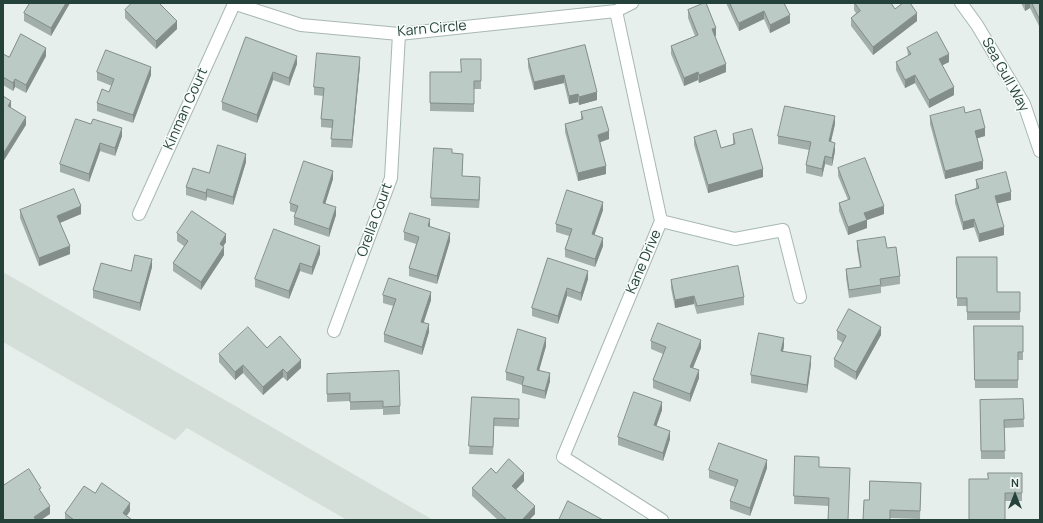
<!DOCTYPE html>
<html>
<head>
<meta charset="utf-8">
<style>
  body { margin:0 }
  #map { position:relative; width:1043px; height:523px; overflow:hidden; background:#e6efeb; font-family:Manrope,sans-serif }
  canvas { display:block }
  .frame { position:absolute; inset:0; border:4px solid #24423a; pointer-events:none }
  .north { position:absolute; left:995px; top:475px; width:40px; height:40px; -webkit-text-stroke:3px #f7fbf9; paint-order:stroke; rotate:0deg; font-size:11px; font-weight:700; line-height:16px; text-align:center; color:#24423a }
  .north::after { content:''; display:block; margin:auto; width:14px; height:18px; background:#24423a; clip-path:polygon(50% 0,100% 100%,50% 72%,0 100%) }
</style>
</head>
<body>
<div id="map">
<canvas width="1043" height="523"></canvas>
<div class="frame"></div>
<div class="north">N</div>
</div>
<script>
const ctx = document.querySelector('canvas').getContext('2d');
ctx.lineJoin = 'round';
function fill(path, color) { ctx.fillStyle = color; ctx.fill(path, 'evenodd'); }
function stroke(path, color, width, dash) { ctx.strokeStyle = color; ctx.lineWidth = width; ctx.lineCap = dash ? 'butt' : 'round'; ctx.setLineDash(dash || []); ctx.stroke(path); }
function label(font, color, halo, rows, align = 'center') {
  ctx.font = font + ' Manrope,sans-serif'; ctx.lineWidth = 3; ctx.setLineDash([]); ctx.textBaseline = 'middle'; ctx.strokeStyle = halo; ctx.fillStyle = color; for (const [text, x, y, turn = 0] of rows) {
    ctx.save(); ctx.translate(x, y); ctx.rotate((+turn || 0) * Math.PI / 180); ctx.textAlign = isNaN(turn) ? turn : align; if (halo) ctx.strokeText(text, 0, 0); ctx.fillText(text, 0, 0); ctx.restore();
  }
}
fill(new Path2D(`
  M3,272L433,520H347L187,428L175,440L3,342Z`), '#d4dfda');
const street = new Path2D(`
  M233,3L301,25L399,34L616,11L632,3
  M961,3L977,25L1024,104L1040,151
  M616,11L661,221L563,457L662,520
  M139,214L234,4
  M661,221L735,239L783,230L800,297
  M334,331L391,178L399,34`);
stroke(street, '#a8b8b2', 14);
stroke(street, '#fff', 12);
fill(new Path2D(`
  M30,3H70L51,36L24,21V13Z
  M161,3L160,4L177,29L156,49L125,18V10Z
  M726,3H784L790,23L770,33L764,19L739,31Z
  M854,3H891L895,9L917,21L873,55L851,26V18L856,13L854,10Z
  M1021,3H1040V28L1030,8L1025,11Z
  M688,10L716,36H715L726,72L699,83L698,80L684,86L671,54V46L695,36L688,18Z
  M246,37L297,64L289,86L273,80L257,123L222,110V102Z
  M585,45L597,100L579,105L578,102L569,104L564,83L534,90L528,67V59Z
  M907,48L949,62L942,65L954,95L929,108L915,83L905,88L896,70V62L908,56Z
  M3,54L9,57L46,56L26,93L15,87L13,91L3,85Z
  M481,59V89H474V112L430,111V72H461Z
  M360,65L352,148L331,147L332,128L321,127V119L324,96L314,95V87Z
  M97,72L151,75L133,123L97,111V103L109,92L112,86L97,80Z
  M581,112L609,139L600,142L606,174L578,181L565,132V124L581,120Z
  M965,113L985,136L977,138L983,169L945,179L930,124V116Z
  M91,124L122,136L115,156L100,151L89,182L60,172V164Z
  M835,124L831,142L835,151L832,166L825,164L822,177L806,173V165L809,150L778,144V136Z
  M733,134L763,177L708,193L694,145V137L721,148L733,144Z
  M452,153L463,162L462,176L480,185L479,208L431,206V198Z
  M246,162L233,205L207,197L206,201L186,195V187L209,173Z
  M838,168L884,214L867,220V228L848,235L839,211V203L848,200L838,176Z
  M333,179L325,203L336,215L329,237L294,225V217L296,213L290,211V203Z
  M976,180L1011,200L998,203L1004,235L979,242L974,227L963,230L955,203V195L976,188Z
  M20,210L81,214L60,223L70,254L39,266L20,218Z
  M603,210L594,235L603,246L595,267L565,257V249L569,236L556,232V224Z
  M430,227L450,241L437,284L409,276V268L416,244L404,240V232Z
  M177,233L226,242L223,246L224,255L201,290L173,271V263L184,246L177,241Z
  M857,241L887,248L900,276V284L881,287V293L849,298L846,277V269L860,267L857,249Z
  M320,254L312,275L300,271L289,299L255,287V279Z
  M957,257L997,292H1020V320H967V306H957Z
  M548,258L588,279L581,301L567,296L558,324L532,316V308Z
  M152,267L140,311L93,298V290L131,271Z
  M671,280L744,297V305L697,314L694,304L675,308L671,288Z
  M383,295L431,300L424,322L429,332L422,355L384,342V334L393,306L383,303Z
  M974,326H1023V360H1018V388H975Z
  M837,331L881,335L856,380L834,367V359L843,343L837,339Z
  M651,341L701,348L693,368L699,378L690,402L653,388V380L663,354L651,349Z
  M546,346L539,370L550,381L545,399L522,393V385L506,380V372Z
  M784,346L783,352L811,364L807,393L751,383V375Z
  M267,348L301,368L287,381L283,377L263,395L243,373L235,380L219,362V354Z
  M327,374L400,406V414L383,415V409L350,410V401L327,402Z
  M472,397L519,407V427L494,426L493,455L469,454Z
  M1023,399L1024,427L1004,428L1005,459H981L980,400Z
  M662,410L656,426L670,439L663,461L618,445V437Z
  M795,456L819,467L848,520H828L829,506L794,504Z
  M767,468L750,516L730,509V501L735,487L709,478V470Z
  M496,473L524,481L516,489L535,514L529,520H498L472,496V488Z
  M1022,473V501H1005L988,479Z
  M921,483L920,519L890,518L869,500Z
  M95,493L130,511L126,516L132,520H65V513Z`), '#a1aea9');
fill(new Path2D(`
  M66,3H70L51,36V28Z
  M1025,3H1030V8L1025,11Z
  M764,11V19L739,31V23Z
  M917,13V21L873,55V47Z
  M790,15V23L770,33V25Z
  M177,21V29L156,49V41Z
  M716,28V36L712,37V29Z
  M46,48V56L26,93V85Z
  M949,54V62L939,67V59Z
  M297,56V64L289,86V78Z
  M360,57V65L352,148V140Z
  M726,64V72L699,83V75Z
  M151,67V75L133,123V115Z
  M273,72V80L257,123V115Z
  M698,72V80L684,86V78Z
  M564,75V83L534,90V82Z
  M915,75V83L905,88V80Z
  M15,79V87L13,91V83Z
  M954,87V95L929,108V100Z
  M597,92V100L579,105V97Z
  M578,94V102L569,104V96Z
  M11,101V109L8,106Z
  M835,116V124L829,149V141Z
  M26,117V125L3,162V154Z
  M122,128V136L115,156V148Z
  M985,128V136L975,139V131Z
  M609,131V139L598,143V135Z
  M100,143V151L89,182V174Z
  M835,143V151L832,166V158Z
  M246,154V162L233,205V197Z
  M825,156V164L822,177V169Z
  M983,161V169L945,179V171Z
  M606,166V174L578,181V173Z
  M763,169V177L708,193V185Z
  M333,171V179L323,211V203Z
  M480,177V185L479,208V200Z
  M207,189V197L206,201V193Z
  M1011,192V200L995,204V196Z
  M603,202V210L592,242V234Z
  M81,206V214L57,224V216Z
  M884,206V214L867,220V228L848,235V227L864,213Z
  M336,207V215L329,237V229Z
  M430,219V227L428,226Z
  M974,219V227L963,230V222Z
  M1004,227V235L979,242V234Z
  M450,233V241L437,284V276Z
  M226,234V242L220,252V244Z
  M603,238V246L595,267V259Z
  M70,246V254L39,266V258Z
  M320,246V254L312,275V267Z
  M224,247V255L201,290V282Z
  M152,259V267L140,311V303Z
  M300,263V271L289,299V291Z
  M588,271V279L581,301V293Z
  M567,288V296L558,324V316Z
  M431,292V300L421,330V322Z
  M694,296V304L675,308V300Z
  M429,324V332L422,355V347Z
  M881,327V335L856,380V372Z
  M546,338V346L537,378V370Z
  M784,338V346L781,359V351Z
  M701,340V348L690,375V367Z
  M811,356V364L807,393V385Z
  M301,360V368L287,381V373Z
  M243,365V373L235,380V372Z
  M283,369V377L263,395V387Z
  M699,370V378L690,402V394Z
  M550,373V381L545,399V391Z
  M662,402V410L654,433V425Z
  M670,431V439L663,461V453Z
  M767,460V468L750,516V508Z
  M524,473V481L512,494V486Z
  M130,503V511L124,520L123,513Z
  M50,506V514L41,520H34V517Z
  M535,506V514L529,520H522Z`), '#838d89');
const building = new Path2D(`
  M30,3H66L51,28L24,13Z
  M132,3H159L177,21L156,41L125,10Z
  M704,3H706L716,28L712,29L726,64L699,75L698,72L684,78L671,46L698,35L688,10Z
  M730,3H784L790,15L770,25L764,11L739,23Z
  M855,3H891L895,9L903,3H910L917,13L873,47L851,18L860,11Z
  M1032,3H1040V20Z
  M937,32L949,54L939,59L954,87L929,100L915,75L905,80L896,62L911,54L907,48Z
  M21,34L46,48L26,85L15,79L13,83L3,77V54L9,57Z
  M246,37L297,56L289,78L273,72L257,115L222,102Z
  M585,45L597,92L579,97L578,94L569,96L564,75L534,82L528,59Z
  M106,50L151,67L133,115L97,103L102,89L109,92L114,79L97,72Z
  M317,53L360,57L352,140L331,139L333,120L321,119L324,88L314,87Z
  M461,59H481V81H474V104L430,103V72H461Z
  M3,96L11,101L8,106L26,117L3,154Z
  M785,106L835,116L829,141L835,143L832,158L825,156L822,169L806,165L811,142L778,136Z
  M602,107L609,131L598,135L606,166L578,173L565,124L583,119L581,112Z
  M964,107L965,113L980,109L985,128L975,131L983,161L945,171L930,116Z
  M76,119L91,124L93,119L122,128L115,148L100,143L89,174L60,164Z
  M752,129L763,169L708,185L694,137L716,130L721,148L735,144L733,134Z
  M218,145L246,154L233,197L207,189L206,193L186,187L193,168L209,173Z
  M434,148L452,149V153L463,154L462,176L480,177L479,200L431,198Z
  M865,158L884,206L864,213L867,220L848,227L839,203L850,199L838,168Z
  M304,161L333,171L323,203L336,207L329,229L294,217L298,206L290,203Z
  M1006,172L1011,192L995,196L1004,227L979,234L974,219L963,222L955,195L979,188L976,180Z
  M74,189L81,206L57,216L70,246L39,258L20,210Z
  M567,190L603,202L592,234L603,238L595,259L565,249L572,229L556,224Z
  M192,211L226,234L220,244L224,247L201,282L173,263L188,241L177,233Z
  M410,213L430,219L428,226L450,233L437,276L409,268L419,237L404,232Z
  M274,229L320,246L312,267L300,263L289,291L255,279Z
  M885,237L887,248L896,247L900,276L880,279L881,285L849,290L846,269L861,267L857,241Z
  M135,255L152,259L140,303L93,290L101,263L131,271Z
  M957,257H997V292H1020V312H967V298H957Z
  M548,258L588,271L581,293L567,288L558,316L532,308Z
  M738,266L744,297L697,306L694,296L675,300L671,280Z
  M389,278L431,292L421,322L429,324L422,347L384,334L396,299L383,295Z
  M849,309L881,327L856,372L834,359L846,336L837,331Z
  M658,323L701,340L690,367L699,370L690,394L653,380L666,347L651,341Z
  M974,326H1023V352H1018V380H975Z
  M248,327L267,348L280,336L301,360L287,373L283,369L263,387L243,365L235,372L219,354Z
  M518,329L546,338L537,370L550,373L545,391L522,385L524,377L506,372Z
  M759,333L784,338L781,351L811,356L807,385L751,375Z
  M399,371L400,406L383,407V401L350,402V393L327,394V374Z
  M634,392L662,402L654,425L670,431L663,453L618,437Z
  M472,397L519,399V419L494,418L493,447L469,446Z
  M1023,399L1024,419L1004,420L1005,451H981L980,400Z
  M719,443L767,460L750,508L730,501L738,480L709,470Z
  M795,456L819,457V467L850,468L848,520H828L829,498L794,496Z
  M509,459L524,473L512,486L535,506L522,520H507L472,488L491,468L496,473Z
  M29,469L41,488L39,489L50,506L34,517L36,520H3V486Z
  M988,473H1022V493H1005V520H969V479H988Z
  M870,481L921,483L920,511L890,510V520H863L864,500H869Z
  M102,483L130,503L123,513L132,520H74L65,513L84,486L95,493Z
  M568,501L603,520H559Z`);
fill(building, '#bbcac4');
stroke(building, '#838d89', 1);
label('14px', '#24423a', '#f7fbf9', [
  ["Karn Circle",432,29,-5],
  ["Sea Gull Way",1005,75,61],
  ["Kinman Court",186,109,-66],
  ["Orella Court",375,220,-70],
  ["Kane Drive",644,262,-67]
]);
</script>
</body>
</html>
